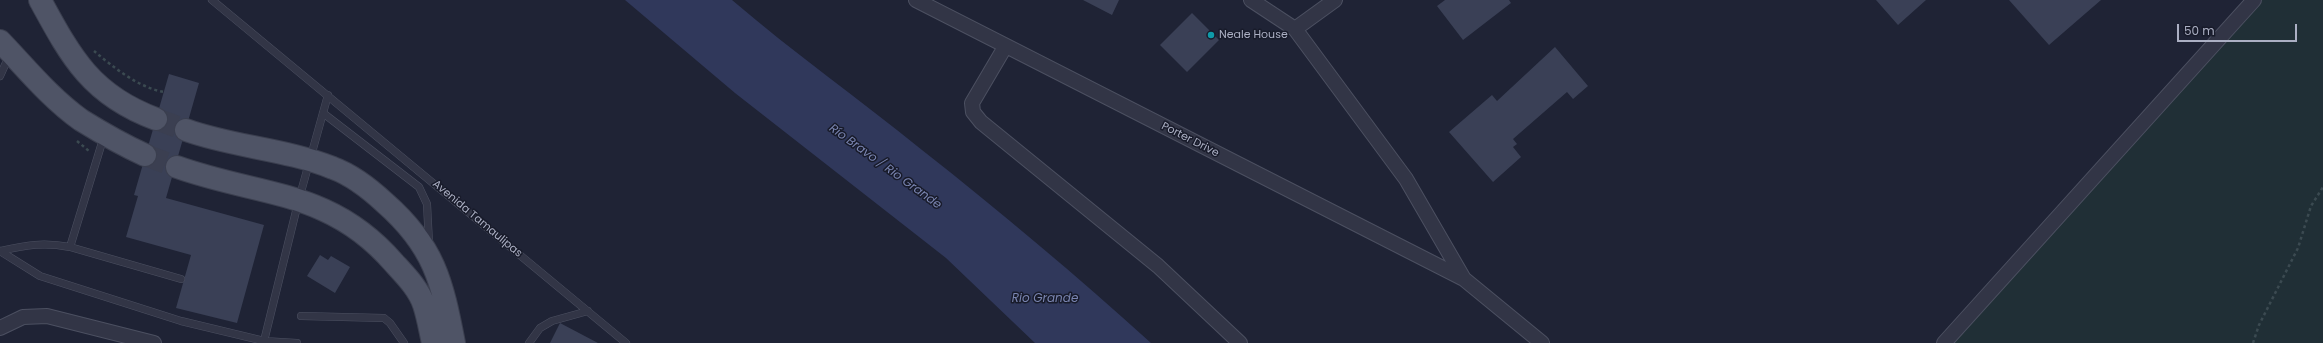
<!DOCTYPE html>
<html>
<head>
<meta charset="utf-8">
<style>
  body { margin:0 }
  #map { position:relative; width:2323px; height:343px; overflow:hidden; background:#1f2335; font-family:Poppins,sans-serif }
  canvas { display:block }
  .scale { position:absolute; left:2177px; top:24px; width:120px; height:18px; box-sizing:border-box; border:2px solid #abafc3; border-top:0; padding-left:5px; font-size:12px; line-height:14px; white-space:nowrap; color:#abafc3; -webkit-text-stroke:3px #181b2a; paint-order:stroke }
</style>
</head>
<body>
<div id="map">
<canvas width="2323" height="343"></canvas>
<div class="scale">50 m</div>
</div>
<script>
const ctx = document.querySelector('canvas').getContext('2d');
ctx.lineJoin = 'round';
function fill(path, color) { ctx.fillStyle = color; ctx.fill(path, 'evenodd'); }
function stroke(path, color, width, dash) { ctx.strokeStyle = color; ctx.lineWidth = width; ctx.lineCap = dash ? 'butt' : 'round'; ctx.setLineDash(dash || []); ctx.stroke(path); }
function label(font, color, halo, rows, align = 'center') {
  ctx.font = font + ' Poppins,sans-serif'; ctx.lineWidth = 3; ctx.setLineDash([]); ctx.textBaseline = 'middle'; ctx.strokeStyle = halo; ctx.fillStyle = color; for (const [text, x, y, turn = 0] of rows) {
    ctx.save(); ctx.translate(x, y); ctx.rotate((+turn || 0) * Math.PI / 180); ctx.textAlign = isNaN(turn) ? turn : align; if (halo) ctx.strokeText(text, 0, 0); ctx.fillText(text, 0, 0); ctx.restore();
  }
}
fill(new Path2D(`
  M2251,0H2323V343H1943Z`), '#202f36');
fill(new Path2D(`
  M625,0H732C794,53 859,99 922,150C1001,212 1077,276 1151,343H1035L946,258L735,93Z`), '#30385b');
fill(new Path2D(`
  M1083,0H1119L1112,15Z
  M1445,0H1509L1511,3L1463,40L1437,6Z
  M1876,0H1926L1898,25Z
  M2009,0H2101L2049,45Z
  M1192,13L1219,40L1187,72L1160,45Z
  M1555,47L1588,86L1573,99L1567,92L1513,139L1517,144L1513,147L1521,157L1493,182L1449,132L1492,95L1497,101Z
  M169,74L199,83L166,198L264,225L237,323L176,308L191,255L126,237L138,196L134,195Z
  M320,255L328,260L331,256L350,267L335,293L307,276Z
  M560,323L598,343H550Z`), '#3a4056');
stroke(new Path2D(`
  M156,119L186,130
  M145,155L177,167`), '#3b3f51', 22, [22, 11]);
const lane = new Path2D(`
  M212,0L626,343
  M0,76L9,56
  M323,113L419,187L427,204L429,243
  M70,247L181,279
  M0,251L40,276L181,321L264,341L297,343
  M0,251C27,245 43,242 70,247L104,136
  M301,316L384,318L390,323L404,343
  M264,341L299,199L328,95
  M529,343L540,328L552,321L588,311`);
const street = new Path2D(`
  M916,0L1464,279
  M1251,0L1295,29L1335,0
  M1295,29L1406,179L1464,279L1542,343
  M1005,47L972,103L973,112L981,122L1158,266L1240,343
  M0,328L23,317L47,316L154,343
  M1944,343L2254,0`);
const primary = new Path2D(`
  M40,0C71,57 91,95 156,119
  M0,41C26,68 50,98 81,120C102,133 123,145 145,155
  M186,130C233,147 286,149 333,168C352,175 370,189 385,203C434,246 442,281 454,343
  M177,167C261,197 330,189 394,263C405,275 419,289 424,305C428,317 430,330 433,343`);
stroke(lane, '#4c5061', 8);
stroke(street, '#4c5061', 16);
stroke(primary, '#3b3f4f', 24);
stroke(new Path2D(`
  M94,51C113,67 139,88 164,92
  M77,141L89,151
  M2253,343L2259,325L2298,248L2311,206L2323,187`), '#3b4a51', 2.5, [3, 3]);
stroke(lane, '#323546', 7);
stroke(street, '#323546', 14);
stroke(primary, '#4f5466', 22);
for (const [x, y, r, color] of [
  [1211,35,4,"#0f9aa8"]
]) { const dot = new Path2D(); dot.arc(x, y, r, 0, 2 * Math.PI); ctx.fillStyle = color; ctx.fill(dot); stroke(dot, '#181b2a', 1.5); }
label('11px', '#abafc3', '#181b2a', [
  ["Neale House",1219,35]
], 'left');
label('11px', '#abafc3', '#181b2a', [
  ["Porter Drive",1190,140,27],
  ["Avenida Tamaulipas",477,219,40]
]);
label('italic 12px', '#7a85b1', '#181b2a', [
  ["Río Bravo / Rio Grande",885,167,36],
  ["Rio Grande",1045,299]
]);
</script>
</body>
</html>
